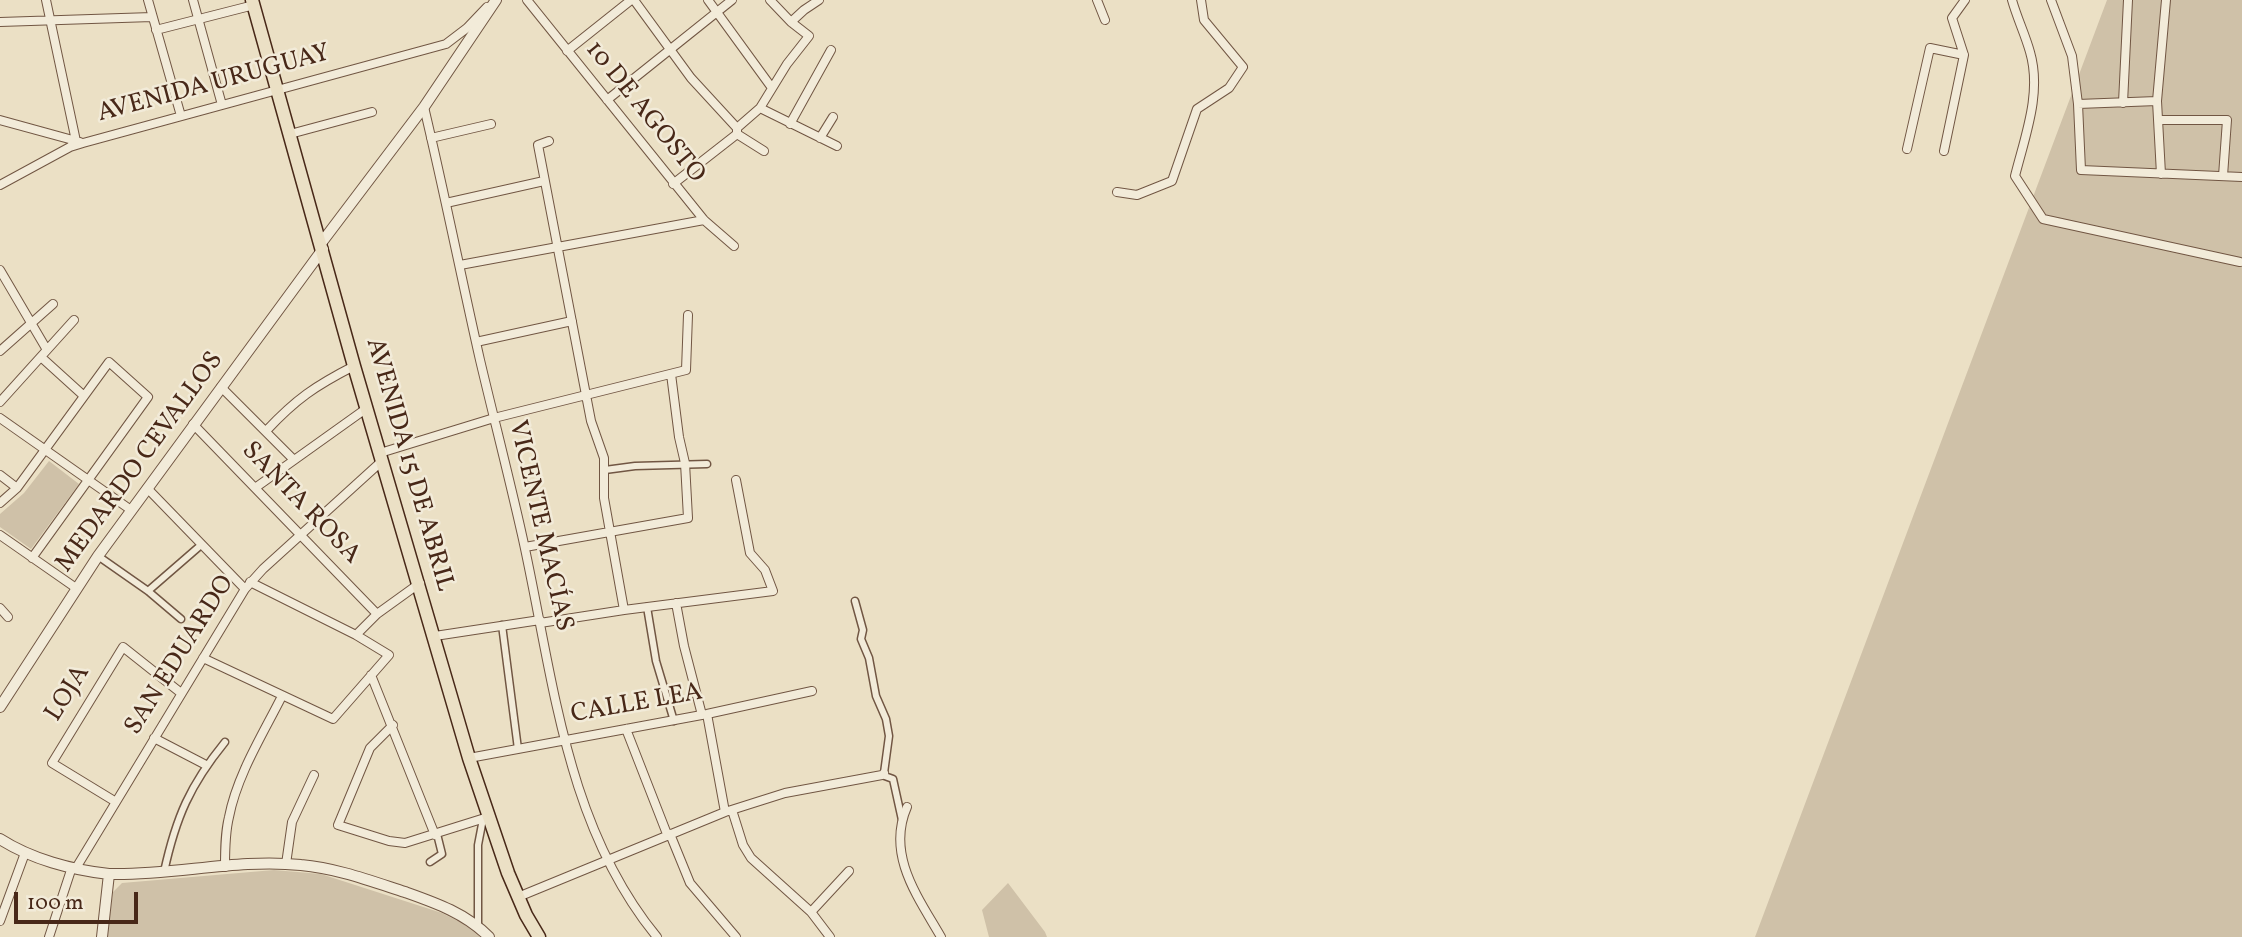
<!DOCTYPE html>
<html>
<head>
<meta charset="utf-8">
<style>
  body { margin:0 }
  #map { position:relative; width:2242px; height:937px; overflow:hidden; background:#ebe0c5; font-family:Vollkorn,serif }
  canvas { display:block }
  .scale { position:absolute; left:14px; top:892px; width:124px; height:32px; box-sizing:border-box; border:4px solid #482818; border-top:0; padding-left:9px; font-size:21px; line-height:24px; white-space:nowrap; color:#482818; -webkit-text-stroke:5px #f2ebd9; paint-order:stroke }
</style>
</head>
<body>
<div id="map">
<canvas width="2242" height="937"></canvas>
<div class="scale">100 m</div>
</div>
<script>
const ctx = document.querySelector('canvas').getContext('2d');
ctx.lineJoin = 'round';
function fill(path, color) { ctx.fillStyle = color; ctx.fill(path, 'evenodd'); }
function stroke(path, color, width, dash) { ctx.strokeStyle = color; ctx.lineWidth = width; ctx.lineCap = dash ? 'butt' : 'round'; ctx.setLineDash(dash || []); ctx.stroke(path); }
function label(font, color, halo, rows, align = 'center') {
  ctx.font = font + ' Vollkorn,serif'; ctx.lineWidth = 5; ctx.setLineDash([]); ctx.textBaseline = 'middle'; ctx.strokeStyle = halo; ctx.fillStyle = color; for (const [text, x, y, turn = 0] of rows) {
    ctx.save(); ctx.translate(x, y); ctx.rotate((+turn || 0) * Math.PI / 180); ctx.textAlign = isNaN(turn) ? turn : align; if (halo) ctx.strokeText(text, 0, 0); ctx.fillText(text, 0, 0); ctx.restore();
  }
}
fill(new Path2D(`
  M2107,0H2242V937H1755Z
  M49,461L79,484L31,549L0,527V514L24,493Z
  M274,870L321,874L442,913L464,924L480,937H107L113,892L122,883Z
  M1008,883L1045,932L1047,937H989L982,910Z`), '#cfc1a8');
const pedestrian = new Path2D(`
  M605,470L635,466L707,464
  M98,556L148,591L181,619
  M148,591L201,545
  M855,601L863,630L861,639L869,658L876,696L886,719L889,736L884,773
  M647,607L656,661L674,721
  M502,625L518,749
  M882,775L893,779L902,820
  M430,862L442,854L437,834
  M164,872C176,817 190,785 225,742
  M478,926V845L483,819`);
const minor = new Path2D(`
  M46,0L76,141L70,147
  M148,0L181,116
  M193,0L222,105
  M527,0L704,220L734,246
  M634,0L691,78L737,128
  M708,0L772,88
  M1097,0L1105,20
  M2012,0C2017,18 2025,34 2030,52C2042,93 2025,136 2015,176L2043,219L2240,262
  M2051,0L2072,56L2078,104L2081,170L2242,177
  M0,22L152,17
  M791,22L804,10L819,0
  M156,30L254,5
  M567,51L631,0
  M607,100L732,0
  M2123,103L2128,0
  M2078,104L2157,101
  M424,107C444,191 461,276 480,360C494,419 509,477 522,535C553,673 564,824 657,937
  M760,108L837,146
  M0,120L80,142
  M2158,120H2227L2223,176
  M790,124L831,50
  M290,134L372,112
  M737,134L764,151
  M431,138L491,124
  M820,138L833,117
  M549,141L538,145L591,421L604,458V498L624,610
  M1907,149L1930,48L1964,55
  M1944,151L1964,55L1952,18L1965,0
  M2161,174L2157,101L2166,0
  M673,184L737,134V128L760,108L787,64L809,36L791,22L770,0
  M0,185L70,147L83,143L446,44L467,28L487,7
  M1117,192L1137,195L1172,181L1197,109L1229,88L1243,67L1204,20L1201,0
  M446,203L544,181
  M460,265L704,220
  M0,270L47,350
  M476,342L572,321
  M0,351L53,304
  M41,357L84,396
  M221,387L294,460
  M0,402L74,320
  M0,418L131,510
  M193,424L377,614
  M266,431C296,399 315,386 354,366
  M380,453L494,418L686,370L688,315
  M0,475L17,488
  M147,488L245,589
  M255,488L367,408
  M0,503L17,488L109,362L148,397L32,558
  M0,535L76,588
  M525,547L688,518L685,463L679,437L671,374
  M676,603L684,646L702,715
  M0,608L8,617
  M540,623L624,610L773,591L765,570L750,553L736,480
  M356,635L377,614L420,583
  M435,636L540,620
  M203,658L333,719L389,655L356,635L250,582
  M371,675L435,835
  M707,714L725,812
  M393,725L370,748L338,825L389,841L405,843L488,817
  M626,729L667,834
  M154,738L206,765
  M469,758L707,714L812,691
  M116,802L52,763L123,647L181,693
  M907,807C886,855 918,897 941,937
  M732,810L743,845L751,858L811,912L830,937
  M670,834L690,883L736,937
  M286,864L292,822L314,775
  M225,867C225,850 225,833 229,817C237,775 263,734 282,696
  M76,868L245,589L263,569L382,461
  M518,897L725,812L785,793L882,775L884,773
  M811,912L849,871
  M0,921L25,853
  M49,937L72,867`);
const tertiary = new Path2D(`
  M322,242L424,107L496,0
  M0,707L98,556L323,249
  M0,839C31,859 72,870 109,874C173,876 237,858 301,865C336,868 371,881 405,892C436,903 465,913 489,937
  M102,937L109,874`);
const primary = new Path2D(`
  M252,0L354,366L469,758L508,873L526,915L539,937`);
stroke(pedestrian, '#715643', 9);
stroke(minor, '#715643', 10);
stroke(tertiary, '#715643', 12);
stroke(primary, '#482818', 15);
stroke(pedestrian, '#f2ebd9', 6);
stroke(minor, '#f2ebd9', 8);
stroke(tertiary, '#f2ebd9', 10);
stroke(primary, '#ebe0c5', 12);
label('26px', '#482818', '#f2ebd9', [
  ["AVENIDA URUGUAY",214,85,-15],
  ["10 DE AGOSTO",644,113,51],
  ["MEDARDO CEVALLOS",141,463,-54],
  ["AVENIDA 15 DE ABRIL",408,465,74],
  ["SANTA ROSA",300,504,46],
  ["VICENTE MACÍAS",539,526,77],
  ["SAN EDUARDO",181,656,-58],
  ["LOJA",69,694,-58],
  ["CALLE LEA",637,705,-10]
]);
</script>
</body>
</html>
